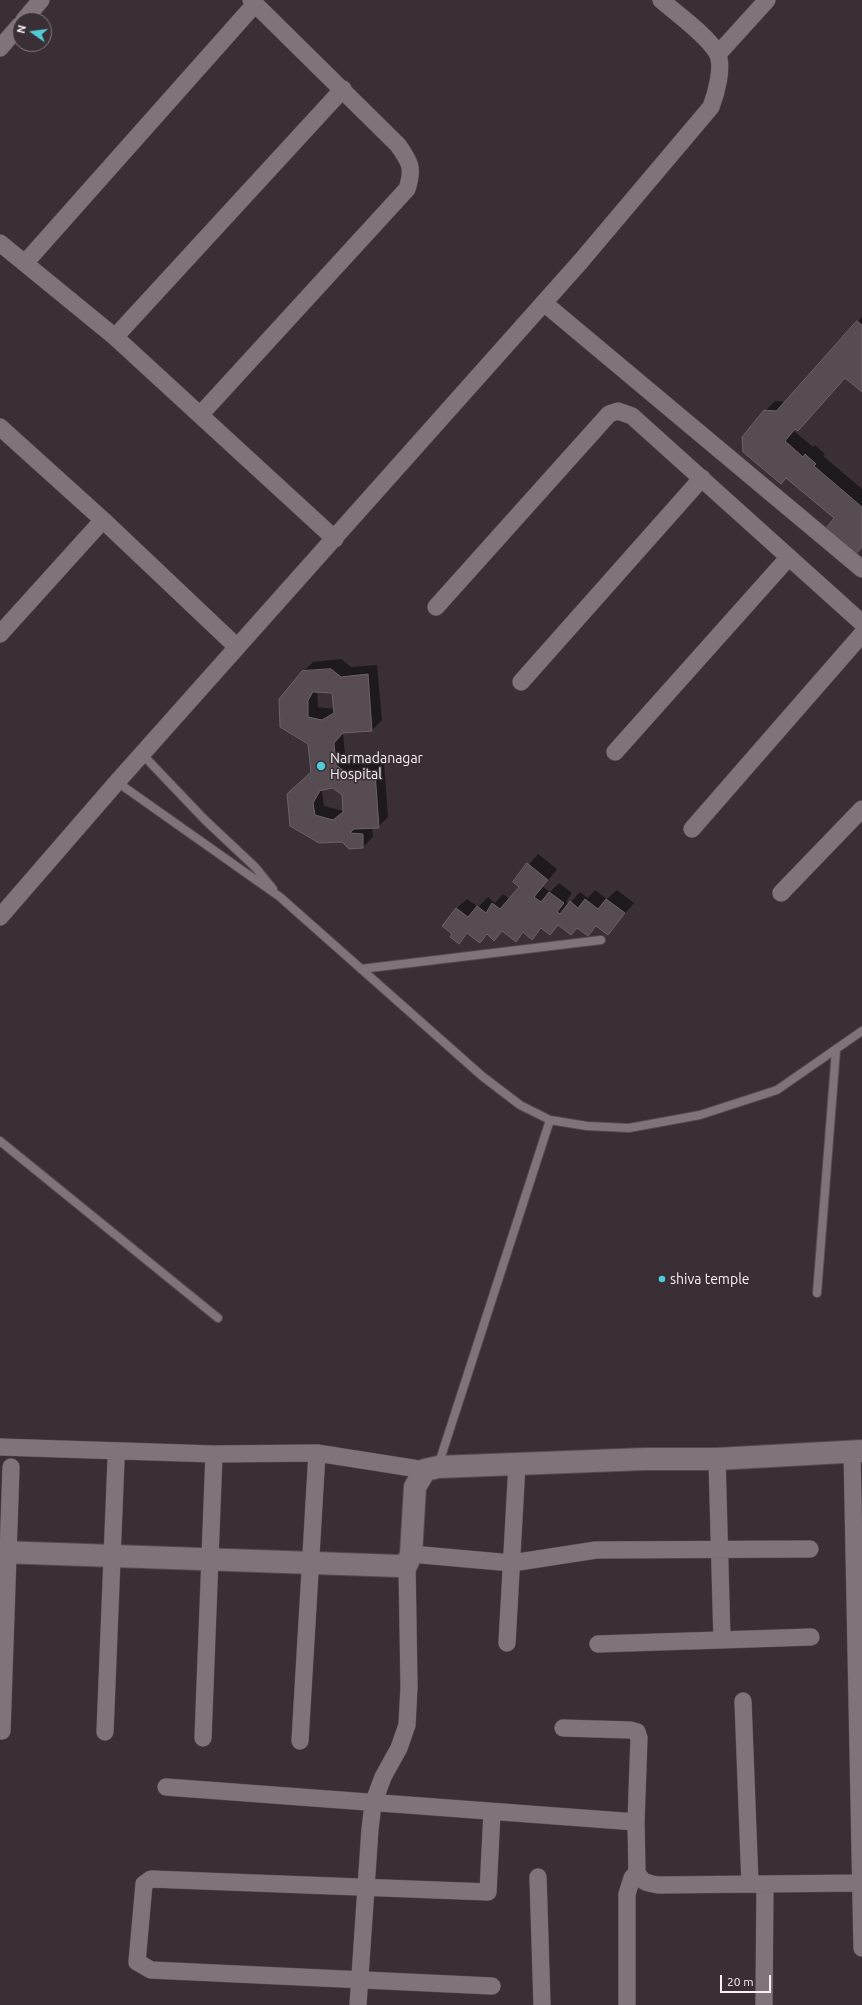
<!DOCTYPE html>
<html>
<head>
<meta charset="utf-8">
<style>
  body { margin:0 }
  #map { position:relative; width:862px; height:2005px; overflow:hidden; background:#392f35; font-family:Ubuntu,sans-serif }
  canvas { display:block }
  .north { position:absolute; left:12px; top:12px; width:40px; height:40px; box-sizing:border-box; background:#392f35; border:1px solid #857d82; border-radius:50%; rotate:284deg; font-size:11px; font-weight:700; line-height:16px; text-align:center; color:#f7f1f5 }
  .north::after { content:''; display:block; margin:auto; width:14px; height:18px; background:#52cbd8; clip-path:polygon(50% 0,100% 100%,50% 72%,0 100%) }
  .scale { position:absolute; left:720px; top:1975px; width:51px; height:18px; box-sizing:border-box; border:2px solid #f7f1f5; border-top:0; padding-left:5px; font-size:12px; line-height:14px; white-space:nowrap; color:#f7f1f5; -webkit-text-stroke:3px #392f35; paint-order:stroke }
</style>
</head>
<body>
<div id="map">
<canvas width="862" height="2005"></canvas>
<div class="north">N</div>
<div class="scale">20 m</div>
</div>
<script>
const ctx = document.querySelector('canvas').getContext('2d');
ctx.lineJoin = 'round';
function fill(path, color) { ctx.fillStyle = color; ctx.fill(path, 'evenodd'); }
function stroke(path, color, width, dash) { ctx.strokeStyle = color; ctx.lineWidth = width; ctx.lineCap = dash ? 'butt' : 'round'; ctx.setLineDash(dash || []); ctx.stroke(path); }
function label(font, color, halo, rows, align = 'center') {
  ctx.font = font + ' Ubuntu,sans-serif'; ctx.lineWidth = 3; ctx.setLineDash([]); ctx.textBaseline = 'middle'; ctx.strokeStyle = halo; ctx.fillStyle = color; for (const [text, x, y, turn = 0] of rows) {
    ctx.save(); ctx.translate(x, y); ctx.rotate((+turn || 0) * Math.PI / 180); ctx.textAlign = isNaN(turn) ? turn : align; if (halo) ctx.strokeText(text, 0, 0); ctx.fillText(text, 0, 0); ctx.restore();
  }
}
fill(new Path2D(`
  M862,317V391L845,377L794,431L813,447L815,445L825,454L823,456L862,489V547L835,518L765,411L775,401L786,402Z
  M341,659L351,667L377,665L382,720L372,730L343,733L345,755L358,764L384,763L388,817L378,827H372L373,837L363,847L290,825L312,772L303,672L313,662ZM317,691L333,692L334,709L318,707ZM334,787L343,795L344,811L324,806L322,792L324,789Z
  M538,854L557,869L543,887L550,892L559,883L572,893L566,902L569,904L580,892L588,898L595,890L607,899L617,890L634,903L607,934L597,926L588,935L578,927L559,924L550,934L543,928L532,938L524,932L516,940L503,930L494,939L488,934L480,942L468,933L459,942L454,934L444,926L457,908L467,899L478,907L488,897L495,903L503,894L509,899L520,887L514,882Z`), '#0007');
const building = new Path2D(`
  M857,321L862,325V392L845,378L798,431L795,429L785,441L803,457L805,454L816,464L814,466L862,507V547L856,554L826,528L834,518L786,478L781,484L743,452L742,437L764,410L776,411Z
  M331,669L341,677L368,674L372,731L343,733L334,743L336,765L348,774L375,772L379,828L354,829L350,833L363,834V848L349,849L342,842L319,843L290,826L287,794L311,772L308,744L280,727L279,699L302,671ZM313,692L332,693L334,713L322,720L308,717V701ZM333,788L342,795L343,812L333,820L315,815L313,803L320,791Z
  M527,863L548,880L534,897L541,902L549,892L564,903L557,912L560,914L570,901L578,908L585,899L598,909L606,899L625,913L608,935L596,926L588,936L577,928L571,935L558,925L550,935L541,928L532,940L523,932L516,942L502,931L494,941L487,934L480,943L467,933L459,944L450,937L452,934L442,926L456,908L468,917L477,906L486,913L492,903L500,909L519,887L513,882Z`);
fill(building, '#564c52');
stroke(building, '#6d6268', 1);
const service = new Path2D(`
  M142,754L205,820L255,867L273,889
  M117,782L280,897L482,1076L520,1105L550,1120L587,1126L629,1128L700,1115L777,1090L862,1031
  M361,969L601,940
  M0,1141L218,1318
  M817,1293L836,1050
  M438,1466L550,1120`);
const minor = new Path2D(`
  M24,20L41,0
  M0,48L20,25
  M718,54L767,0
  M0,243L115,337L335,539
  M25,263L255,4
  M544,303L862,569
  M115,337L343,89
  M200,415L407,189C414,168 410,162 398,145L251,0
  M0,427L103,520L237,647
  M436,607L609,414L618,411L632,416L862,623
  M0,634L103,520
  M521,682L702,478
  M615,752L789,557
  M692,829L862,634
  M781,893L862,809
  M0,917L117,782L581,261L711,107C716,94 724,66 717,53C708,36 676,13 661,0
  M0,1447L214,1454L317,1453L425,1470
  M852,1451L862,1948
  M717,1459L722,1640
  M411,1554L512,1563L596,1550L810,1549
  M507,1643L517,1464
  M598,1644L811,1637
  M743,1701L750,1884
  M563,1728L630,1730L637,1732L639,1738L636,1822L637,1872C641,1882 647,1883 658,1885L861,1883
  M2,1731L11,1467
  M105,1732L116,1460
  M203,1738L214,1454
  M300,1741L317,1453
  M166,1787L636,1822
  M538,1877L542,2005
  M492,1986L151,1970L137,1962L144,1884L151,1879L488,1892L492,1812
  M358,2005L370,1829L373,1804L383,1777L399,1748L407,1725L409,1687L407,1564
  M627,2005V1894L632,1878L637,1872
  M764,2005L765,1884`);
const secondary = new Path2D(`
  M0,1552L399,1566L407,1564L411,1554L415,1487L425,1470L438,1467L645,1459H717L862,1451`);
stroke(service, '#544b50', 10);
stroke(minor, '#544b50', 18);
stroke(secondary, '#544b50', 24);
stroke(service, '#7f747a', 8);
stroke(minor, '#7f747a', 17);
stroke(secondary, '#7f747a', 22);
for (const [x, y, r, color] of [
  [321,766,5,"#52cbd8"],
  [662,1279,4,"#52cbd8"]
]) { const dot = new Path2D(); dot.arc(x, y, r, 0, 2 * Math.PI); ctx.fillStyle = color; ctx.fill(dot); stroke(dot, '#392f35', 1.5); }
label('14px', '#f7f1f5', '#392f35', [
  ["Narmadanagar",330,758],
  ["Hospital",330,774],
  ["shiva temple",670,1279]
], 'left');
</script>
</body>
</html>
